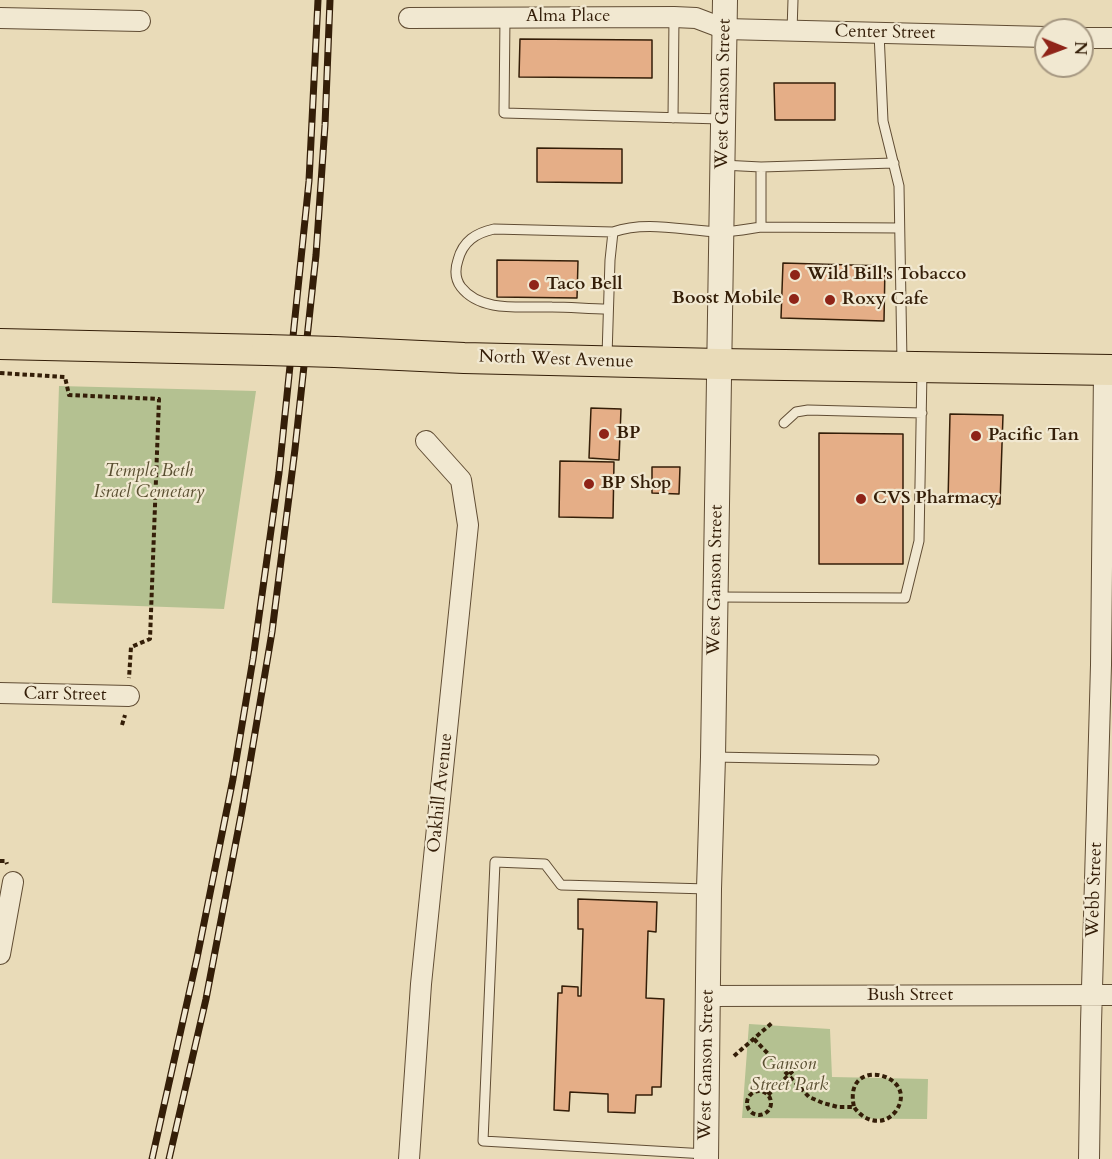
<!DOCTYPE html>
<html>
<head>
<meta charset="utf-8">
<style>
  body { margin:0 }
  #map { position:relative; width:1112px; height:1159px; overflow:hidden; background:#e9dbb8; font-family:Cardo,serif }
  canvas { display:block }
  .north { position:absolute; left:1034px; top:18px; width:60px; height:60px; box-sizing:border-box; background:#f1e8d1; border:2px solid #a59781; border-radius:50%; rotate:91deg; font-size:16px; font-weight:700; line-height:24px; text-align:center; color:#341e08 }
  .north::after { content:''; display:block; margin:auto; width:21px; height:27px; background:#8f2418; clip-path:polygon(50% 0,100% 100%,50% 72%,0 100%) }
</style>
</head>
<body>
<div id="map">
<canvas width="1112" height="1159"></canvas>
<div class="north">N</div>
</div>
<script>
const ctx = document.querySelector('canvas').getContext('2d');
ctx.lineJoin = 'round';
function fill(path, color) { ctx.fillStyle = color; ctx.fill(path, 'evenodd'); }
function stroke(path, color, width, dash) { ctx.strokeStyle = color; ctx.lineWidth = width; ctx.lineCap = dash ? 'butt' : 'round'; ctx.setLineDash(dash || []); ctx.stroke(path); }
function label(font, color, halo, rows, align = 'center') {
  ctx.font = font + ' Cardo,serif'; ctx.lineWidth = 4.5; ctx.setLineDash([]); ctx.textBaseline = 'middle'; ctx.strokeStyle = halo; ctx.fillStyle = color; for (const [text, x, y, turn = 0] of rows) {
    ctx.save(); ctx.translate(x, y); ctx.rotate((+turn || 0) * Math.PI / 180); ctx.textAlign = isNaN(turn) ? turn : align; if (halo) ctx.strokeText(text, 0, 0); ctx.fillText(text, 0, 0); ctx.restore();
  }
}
fill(new Path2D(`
  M59,386L256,391L224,609L52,603Z
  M749,1024L830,1029L832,1077L928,1079L927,1119L742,1118Z`), '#b4c191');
const building = new Path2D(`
  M520,39L652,40V78L519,77Z
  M774,83H835V120H775Z
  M537,148L622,149V183L537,182Z
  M497,260L578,261L577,298L497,297Z
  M783,263L885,266L884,321L781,318Z
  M591,408L621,409L619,460L589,458Z
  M950,414L1003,415L1000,504L948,502Z
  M819,433L903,434V564H819Z
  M560,461L614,462L613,518L559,517Z
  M652,467H680L679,494L652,493Z
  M578,899L657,902L656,932L648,931L646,998L664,999L661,1087H652V1095H636L635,1113L608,1112V1094L570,1092L569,1111L554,1110L558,993H562V986L578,987V996H581L583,929H578Z`);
fill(building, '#e5ae87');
stroke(building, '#341e08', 1.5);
const service = new Path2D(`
  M505,17L504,113L721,119
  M792,31L793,0
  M879,33L883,121L899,186L902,362
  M673,118L674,17
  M761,167L894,163
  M761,227L899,228
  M608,309C589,309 571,307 552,307C522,306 481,313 461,287C455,279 455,269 458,260C463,241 476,233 494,229L613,232
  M607,356L610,260L613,232C647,220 685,231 720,232C733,232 748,229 761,227V167L722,165
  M784,423L796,412L808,410L922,413
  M717,597L905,598L919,541L922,370
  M713,757L874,760
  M706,1154L483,1141L495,862L545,864L561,885L708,889`);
const minor = new Path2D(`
  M0,18L140,21
  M409,18L674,17L696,18L725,29L1046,37
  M1082,38H1112
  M0,693L129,696
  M0,954L13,882
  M708,996L1112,995
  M409,1159L421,984L468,525L461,480L426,441
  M1089,1159L1091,1024L1101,665L1104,370`);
const tertiary = new Path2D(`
  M706,1159L709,889L713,757L725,0`);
const primary = new Path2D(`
  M0,344L267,350
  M335,352L464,358L719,364L1112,370`);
stroke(service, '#614d34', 11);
stroke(minor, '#614d34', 22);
stroke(tertiary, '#614d34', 26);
stroke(primary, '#341e08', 32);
stroke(new Path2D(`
  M0,373L65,377L69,395L159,399L150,639L131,647L129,678
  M122,725L125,715
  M0,861H6L7,864
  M754,1039L809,1097L823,1103L838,1107H854C864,1122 884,1127 896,1111C921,1074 842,1054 854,1107
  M734,1056L773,1022
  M747 1103a12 12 0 1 1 24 0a12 12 0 1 1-24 0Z
  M768,1095L799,1065`), '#341e08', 4, [4.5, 3]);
stroke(service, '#f1e8d1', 9);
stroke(minor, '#f1e8d1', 20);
stroke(tertiary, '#f1e8d1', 24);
stroke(primary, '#e9dbb8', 30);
const rail = new Path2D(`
  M152,1159L197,958L233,779L253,659L279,473L309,181L318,0
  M169,1159L206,999L242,810L272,632L295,449L316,255L325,125L330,0`);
stroke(rail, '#341e08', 7);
stroke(rail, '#f1e8d1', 4.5, [14]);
const primaryBridge = new Path2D(`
  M267,350L335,352`);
stroke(primaryBridge, '#341e08', 32, []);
stroke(primaryBridge, '#e9dbb8', 30);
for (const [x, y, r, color] of [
  [795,275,6,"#8f2418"],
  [534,285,6,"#8f2418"],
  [794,299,6,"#8f2418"],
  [830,300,6,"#8f2418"],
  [604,434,6,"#8f2418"],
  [976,436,6,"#8f2418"],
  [589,484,6,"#8f2418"],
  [861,499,6,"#8f2418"]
]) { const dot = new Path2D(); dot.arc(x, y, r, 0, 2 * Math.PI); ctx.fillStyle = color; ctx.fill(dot); stroke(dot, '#f1e8d1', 2); }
label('18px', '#341e08', '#f1e8d1', [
  ["Alma Place",568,17],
  ["Center Street",885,33,1],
  ["West Ganson Street",724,94,-89],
  ["North West Avenue",556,360,2],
  ["West Ganson Street",716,580,-89],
  ["Carr Street",65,695,1],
  ["Oakhill Avenue",441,793,-84],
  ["Webb Street",1095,890,-88],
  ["Bush Street",910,996],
  ["West Ganson Street",707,1065,-89]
]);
label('bold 18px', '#341e08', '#f1e8d1', [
  ["Wild Bill's Tobacco",807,275],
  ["Taco Bell",546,285],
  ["Boost Mobile",782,299,"right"],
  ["Roxy Cafe",842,300],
  ["BP",616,434],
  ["Pacific Tan",988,436],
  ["BP Shop",601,484],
  ["CVS Pharmacy",873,499]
], 'left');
label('italic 18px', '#5a4f31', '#f1e8d1', [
  ["Temple Beth",149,472],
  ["Israel Cemetary",149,493],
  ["Ganson",789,1065],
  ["Street Park",789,1086]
]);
</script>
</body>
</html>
